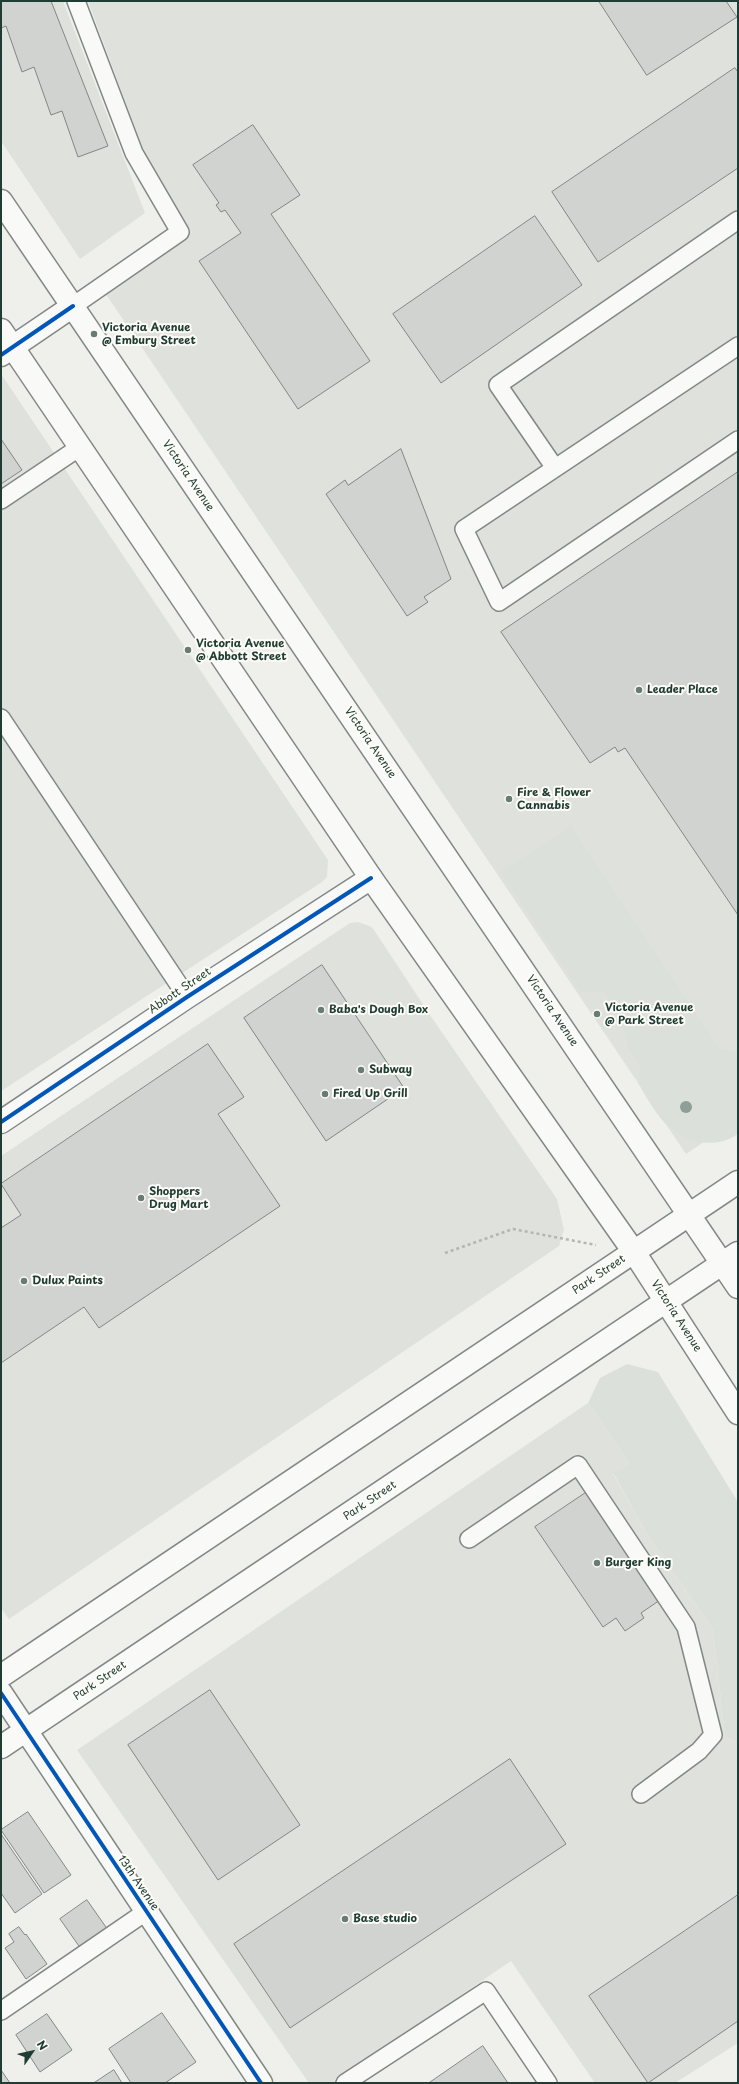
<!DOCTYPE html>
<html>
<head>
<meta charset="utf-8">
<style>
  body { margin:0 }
  #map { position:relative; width:739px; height:2084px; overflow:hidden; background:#eff0ec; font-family:"Playpen Sans",sans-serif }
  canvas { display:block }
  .frame { position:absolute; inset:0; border:2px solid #1f3d34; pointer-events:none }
  .north { position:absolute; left:12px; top:2032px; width:40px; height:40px; -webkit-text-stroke:3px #fdfcf7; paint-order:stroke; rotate:56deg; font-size:11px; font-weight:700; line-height:16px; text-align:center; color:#1f3d34 }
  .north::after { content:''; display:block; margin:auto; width:14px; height:18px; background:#1f3d34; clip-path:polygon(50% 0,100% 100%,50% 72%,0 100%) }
</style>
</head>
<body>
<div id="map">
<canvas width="739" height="2084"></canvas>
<div class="frame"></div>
<div class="north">N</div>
</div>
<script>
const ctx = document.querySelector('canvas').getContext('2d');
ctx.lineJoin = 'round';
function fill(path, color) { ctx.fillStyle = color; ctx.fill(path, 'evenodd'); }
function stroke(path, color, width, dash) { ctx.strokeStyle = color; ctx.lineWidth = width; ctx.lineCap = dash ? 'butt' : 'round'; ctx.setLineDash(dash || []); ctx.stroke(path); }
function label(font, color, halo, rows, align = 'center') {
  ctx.font = font + ' "Playpen Sans",sans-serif'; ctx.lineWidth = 4; ctx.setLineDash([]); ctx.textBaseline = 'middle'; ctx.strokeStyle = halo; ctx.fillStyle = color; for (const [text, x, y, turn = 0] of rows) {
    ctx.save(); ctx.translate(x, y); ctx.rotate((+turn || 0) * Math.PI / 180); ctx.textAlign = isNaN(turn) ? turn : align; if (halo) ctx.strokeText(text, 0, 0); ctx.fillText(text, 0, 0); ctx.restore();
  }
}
fill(new Path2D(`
  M1,1H63L145,213L80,259L1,141Z
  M88,1H738V1119L686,1154L97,281L172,227Z
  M1,374L328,860L327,877L322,882L1,1091Z
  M358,922L372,927L432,1018L557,1199L564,1230L559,1246L9,1619L1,1608V1156L350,923Z
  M588,1403L630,1464L613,1474L646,1532L713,1630L725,1737L738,1743V2043L675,2083H595L511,1961L332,2083H309L77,1750Z`), '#dee1dc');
fill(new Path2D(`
  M571,826L720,1049L738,1052V1134C716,1149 688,1144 668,1126C657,1117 646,1096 638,1083L641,1065L630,1052L617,1012L604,992H581L500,872Z
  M627,1364L658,1372L738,1502V1743L725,1737L713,1630L646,1532L613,1473L630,1464L588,1403L600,1378Z`), '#dce0db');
const building = new Path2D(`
  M1,1H51L108,146L78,157L62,111L51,115L34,67L22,72L6,26L1,28Z
  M599,1H726L737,17L647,75Z
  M735,68L738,72V168L598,262L552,192Z
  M253,125L300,195L271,214L370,361L298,409L199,261L241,233L225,210L221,212L216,205L219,203L193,165Z
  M535,216L582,285L441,383L393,314Z
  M1,439L22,470L1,484Z
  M401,449L451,579L424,597L428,602L407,616L326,494L345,480L348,485Z
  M738,472V915L625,748L618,752L615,747L590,763L501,632Z
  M322,965L404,1088L326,1141L244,1018Z
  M208,1044L244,1097L218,1114L280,1206L99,1328L84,1307L1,1363V1228L21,1215L1,1184Z
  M587,1492L660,1600L641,1613L644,1618L625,1631L616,1618L603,1627L535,1527Z
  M210,1690L300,1825L218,1880L128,1745Z
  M510,1759L566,1844L290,2028L234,1944Z
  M28,1812L71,1875L44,1893L1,1830Z
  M1,1834L42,1894L15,1913L1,1893Z
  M738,1895V2021L648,2083L589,1996Z
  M87,1900L108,1930L81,1949L60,1919Z
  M19,1927L25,1935L26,1934L47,1964L26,1979L5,1948L14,1942L9,1934Z
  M162,2013L196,2062L165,2083H131L109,2049Z
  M47,2014L72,2050L40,2072L16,2035Z
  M483,2046L508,2083H429Z
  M1,2070L10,2083H1Z
  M114,2070L122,2083H94Z`);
fill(building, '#d1d3d0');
stroke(building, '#828885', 1);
const lane = new Path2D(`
  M73,306L180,232L134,153L76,1
  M738,346L464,529L499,602L738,440
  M555,468L498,385L738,220
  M1,500L80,447
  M1,718L187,997
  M469,1539L578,1465L686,1627L713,1735L699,1751L641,1794
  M1,2011L147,1911
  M345,2083L486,1991L548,2083`);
const street = new Path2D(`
  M1,355L73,306
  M1,1122L187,997L371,878
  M1,1693L261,2083`);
const secondary = new Path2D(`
  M1,1676L738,1182
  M1,1747L738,1253`);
const primary = new Path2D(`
  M1,201L738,1287
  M1,330L371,878L634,1252L738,1413`);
stroke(lane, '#828885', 20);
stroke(street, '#828885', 25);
stroke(secondary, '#828885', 25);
stroke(primary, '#828885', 25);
stroke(new Path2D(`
  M445,1253L513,1229L596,1245`), '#b3b6b4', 2.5, [3, 3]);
stroke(lane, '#f9f9f7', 17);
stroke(street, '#f9f9f7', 22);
stroke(secondary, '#f9f9f7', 22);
stroke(primary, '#f9f9f7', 22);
stroke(new Path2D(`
  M1,355L73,306
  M1,1122L187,997L371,878
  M1,1693L261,2083`), '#0057b8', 4);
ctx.fillStyle = '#909e98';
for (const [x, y] of [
  [686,1107]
]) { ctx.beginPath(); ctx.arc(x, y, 6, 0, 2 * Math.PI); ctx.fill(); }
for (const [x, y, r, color] of [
  [94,334,4,"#687c74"],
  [188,650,4,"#687c74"],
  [639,690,4,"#687c74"],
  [509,799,4,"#687c74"],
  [321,1010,4,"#687c74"],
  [597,1014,4,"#687c74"],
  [361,1070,4,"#687c74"],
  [325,1094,4,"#687c74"],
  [141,1198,4,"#687c74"],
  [24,1281,4,"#687c74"],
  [597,1563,4,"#687c74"],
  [345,1919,4,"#687c74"]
]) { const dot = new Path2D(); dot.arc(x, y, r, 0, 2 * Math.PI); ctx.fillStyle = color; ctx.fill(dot); stroke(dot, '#fdfcf7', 1.5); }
label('bold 11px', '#1f3d34', '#fdfcf7', [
  ["Victoria Avenue",102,328],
  ["@ Embury Street",102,341],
  ["Victoria Avenue",196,644],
  ["@ Abbott Street",196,657],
  ["Leader Place",647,690],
  ["Fire & Flower",517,793],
  ["Cannabis",517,806],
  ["Victoria Avenue",605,1008],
  ["@ Park Street",605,1021],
  ["Baba's Dough Box",329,1010],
  ["Subway",369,1070],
  ["Fired Up Grill",333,1094],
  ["Shoppers",149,1192],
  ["Drug Mart",149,1205],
  ["Dulux Paints",32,1281],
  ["Burger King",605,1563],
  ["Base studio",353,1919]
], 'left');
label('11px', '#1f3d34', '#fdfcf7', [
  ["Victoria Avenue",188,476,56],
  ["Victoria Avenue",370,743,56],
  ["Abbott Street",180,991,-34],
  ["Victoria Avenue",552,1011,56],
  ["Park Street",599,1275,-34],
  ["Victoria Avenue",676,1316,57],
  ["Park Street",370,1501,-34],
  ["Park Street",100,1681,-34],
  ["13th Avenue",138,1883,56]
]);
</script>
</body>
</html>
